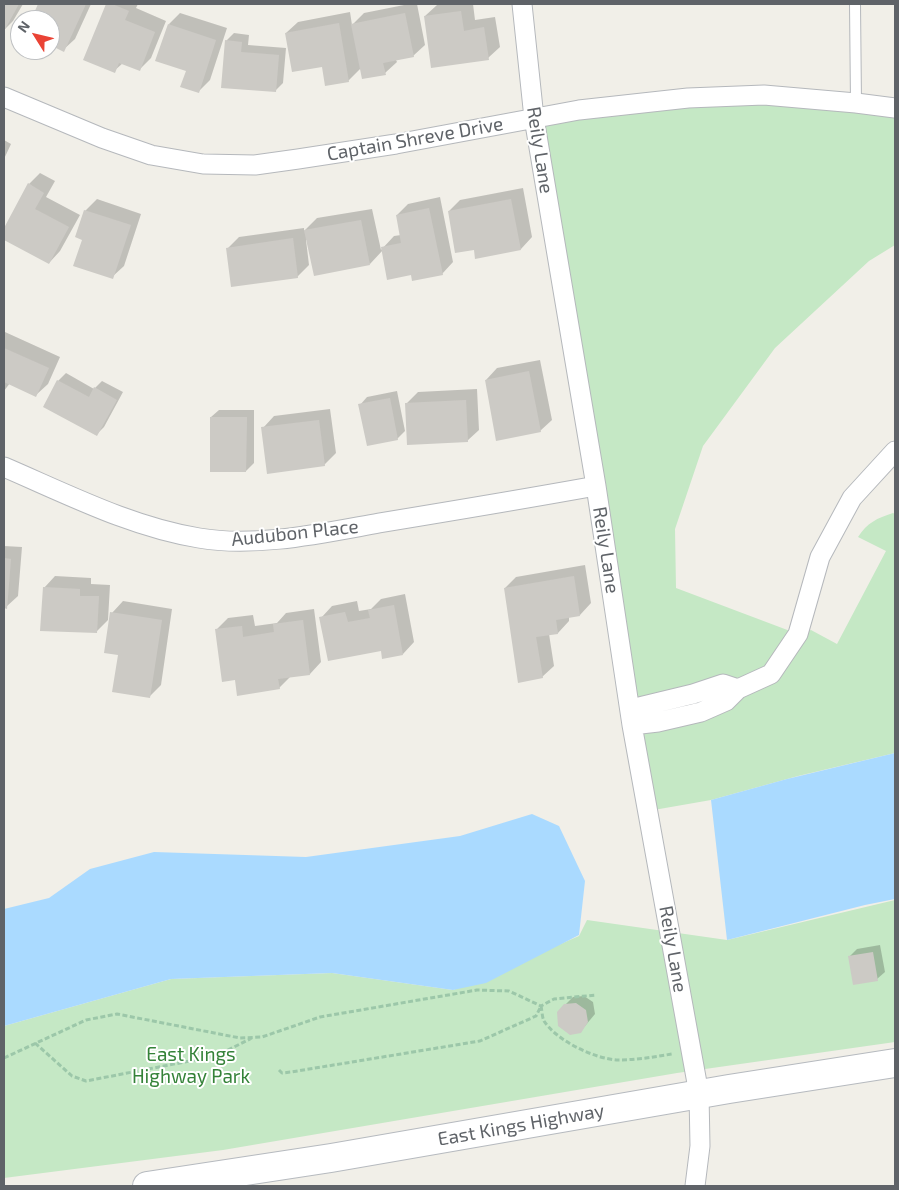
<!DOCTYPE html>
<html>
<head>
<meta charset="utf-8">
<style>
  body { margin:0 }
  #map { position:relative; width:899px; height:1190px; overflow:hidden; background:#f1efe8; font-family:"Exo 2",sans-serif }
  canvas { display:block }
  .frame { position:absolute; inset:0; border:5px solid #5f6368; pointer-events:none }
  .north { position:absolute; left:10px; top:10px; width:50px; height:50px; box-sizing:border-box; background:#fff; border:1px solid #bfc1c3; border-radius:50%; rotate:306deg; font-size:14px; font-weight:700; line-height:20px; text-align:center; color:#5f6368 }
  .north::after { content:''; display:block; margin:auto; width:18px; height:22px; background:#ea4335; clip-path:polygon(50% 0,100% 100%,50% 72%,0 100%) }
</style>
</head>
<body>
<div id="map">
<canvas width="899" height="1190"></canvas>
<div class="frame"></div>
<div class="north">N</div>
</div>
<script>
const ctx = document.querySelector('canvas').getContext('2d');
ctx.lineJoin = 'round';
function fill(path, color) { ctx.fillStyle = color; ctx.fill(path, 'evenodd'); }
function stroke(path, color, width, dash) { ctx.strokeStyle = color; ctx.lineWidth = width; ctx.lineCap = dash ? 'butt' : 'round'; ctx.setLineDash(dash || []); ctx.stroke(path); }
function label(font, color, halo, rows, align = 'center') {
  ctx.font = font + ' "Exo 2",sans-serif'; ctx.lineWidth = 4; ctx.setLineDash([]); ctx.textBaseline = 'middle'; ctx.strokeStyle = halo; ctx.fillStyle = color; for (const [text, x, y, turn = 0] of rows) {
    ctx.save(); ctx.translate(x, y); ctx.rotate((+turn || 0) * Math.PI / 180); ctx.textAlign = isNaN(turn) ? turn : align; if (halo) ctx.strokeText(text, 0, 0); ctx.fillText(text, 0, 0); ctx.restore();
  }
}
fill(new Path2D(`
  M764,95L895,110V245L869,261L775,348L703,446L675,529L676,588L798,634L811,630L837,644L886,551L858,537C867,523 877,518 893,513L895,514V753L798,776L711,800L648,811L632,725L658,722L738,689L631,709L534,118Z
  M895,900V1042L677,1073L223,1150L4,1178V1026L171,979L332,973L453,990L579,936L587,920L727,940Z`), '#c5e8c5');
fill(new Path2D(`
  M895,753V899L865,905L727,940L711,800L787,779Z
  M532,814L559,826L585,881L579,935L486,983L453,990L332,973L171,979L4,1026V909L49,898L90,869L154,852L306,857L460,836Z`), '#aadaff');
fill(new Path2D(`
  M4,4H23L13,21L4,30Z
  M40,4H91L75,39L63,50L50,44V20H32Z
  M107,4H138L136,8L166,21L151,58L139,70L123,63L114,71L85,60Z
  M409,4H417L425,45L413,56L396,60L397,62L385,73L361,68L348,81L323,65L286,33L298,22L350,12L352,25L364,13Z
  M445,4H473L475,20L495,17L500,47L488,58L425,16L437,5Z
  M180,13L227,28L210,80L198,92L187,70L169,24Z
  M234,33L249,35L248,45L286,48L283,83L275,91L226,41Z
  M4,140L11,144L4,159Z
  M40,173L55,181L46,197L80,215L60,251L49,263L4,238V230L29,184Z
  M523,188L532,237L521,249L475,248L449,211L460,200Z
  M440,197L453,262L442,274H412L383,250L370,264L308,240H306L309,265L297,277L227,249L239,237L304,228V231L317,218L372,209L381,250L394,236L401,235L397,215L408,204Z
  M97,199L141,214L124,266L112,277L84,239L85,211Z
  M5,332L60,357L48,384L36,395L10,383L4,391Z
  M540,360L552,420L540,431L486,380L497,368Z
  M66,373L94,389L102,381L123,392L104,427L96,435L44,406L58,381Z
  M477,389L479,430L467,441L406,404L418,392Z
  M397,391L405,431L397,439L360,405L367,397Z
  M330,409L336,453L324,465L263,428L274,416Z
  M219,410H254V463L246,471L211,417Z
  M4,546L22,547L18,596L6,607H4Z
  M585,565L591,603L580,615L569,617V621L558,633L549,634L554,666L542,677L505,588L516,577Z
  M55,576L91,578V584L110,585L108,620L96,632L44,588Z
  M405,594L414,642L403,654L382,649L321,618L332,606L357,601L359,611L371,609L381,599Z
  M123,601L172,609L161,685L150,696L119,654L112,613Z
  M314,609L321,662L310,674L291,676L279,688L236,678L216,630L228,618L253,615L255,626L277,623L286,613Z
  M880,945L885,972L877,979L849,957L857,949Z
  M584,996L593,1002L595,1014L580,1032L565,1005L573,997Z`), '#0003');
fill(new Path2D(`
  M4,4H19L4,31Z
  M38,4H86L64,52L50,45V20H31Z
  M106,4H112L129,11L125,20L155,32L140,71L119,63L115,73L83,60Z
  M461,11L464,31L484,27L489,60L431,68L424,16Z
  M405,13L414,57L383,63L386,75L362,79L351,24Z
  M339,23L349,82L325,86L322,67L292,72L285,33Z
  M168,24L216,40L199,93L180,87L186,71L155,61Z
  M225,40L242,42L241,52L279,55L276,92L221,88Z
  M28,183L44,193L35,209L69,227L49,264L4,240V228Z
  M511,199L521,250L475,259L474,250L455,253L448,211Z
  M429,208L443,275L412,281L411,275L387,280L381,247L401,243L396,215Z
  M84,210L131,225L113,279L73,266L82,240L75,237Z
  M361,220L370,265L314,276L304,230Z
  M293,238L298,278L231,287L226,248Z
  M4,348L49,368L36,397L4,382Z
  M529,371L541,432L496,441L485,380Z
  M57,380L89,397L94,387L117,400L97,436L43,407Z
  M390,398L398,440L367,446L358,404Z
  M466,400L468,442L407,445L405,403Z
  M210,417H247L246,472H210Z
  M319,420L325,466L267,474L261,427Z
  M4,558L11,559L7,609L4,608Z
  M574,576L580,616L556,620L558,634L536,637L543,678L518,683L504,588Z
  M43,587L80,589V596H99L97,633L40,631Z
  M394,605L403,655L382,659L381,651L328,661L319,617L345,612L348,622L370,618L368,610Z
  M110,612L162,620L150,698L112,692L118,655L104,653Z
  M303,620L310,675L278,679L280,689L237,696L235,680L222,682L215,629L242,626L243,637L274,632L273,624Z
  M873,952L878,981L853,985L848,956Z
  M576,1003L586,1010L588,1022L581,1033L570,1035L558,1026L557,1012L564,1004Z`), '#cccac5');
const lane = new Path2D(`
  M855,4L856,103`);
const street = new Path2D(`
  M522,4L534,118L596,486L632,725L699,1094L700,1146L695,1186
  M4,97L102,138L151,155L203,164L255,165L298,159L396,144L579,110L688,98L764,95L856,103L895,108
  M4,467C67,494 131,527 199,538C256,548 323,533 379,523C452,511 524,499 596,486
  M631,709L693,694L723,684L738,689
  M632,725L658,722L701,712L726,701L738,689L771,674L798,634L820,557L852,498L895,451`);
const secondary = new Path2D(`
  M147,1186L331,1158L729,1089L895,1063`);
stroke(lane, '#b5b8bc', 12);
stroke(street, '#b5b8bc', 21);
stroke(secondary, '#b6babf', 30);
stroke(new Path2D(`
  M35,1043L72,1076L86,1081L216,1056L252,1038
  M4,1058L86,1020L117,1014L240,1038L262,1037L320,1017L477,990L509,991L541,1006L554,999L596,995
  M279,1070L282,1073L291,1072L480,1041L536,1016L541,1006C542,1010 542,1017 544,1021C557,1041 595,1059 618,1060C636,1060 654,1057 672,1054`), '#9cc7a9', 3, [5, 2.5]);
stroke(lane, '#fff', 10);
stroke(street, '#fff', 19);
stroke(secondary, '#fff', 28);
label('19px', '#5f6368', '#fff', [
  ["Captain Shreve Drive",415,139,-10],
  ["Reily Lane",540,150,81],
  ["Audubon Place",295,533,-6],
  ["Reily Lane",606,550,81],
  ["Reily Lane",673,949,80],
  ["East Kings Highway",521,1125,-10]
]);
label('19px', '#348238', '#fff', [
  ["East Kings",191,1055],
  ["Highway Park",191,1077]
]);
</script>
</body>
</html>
